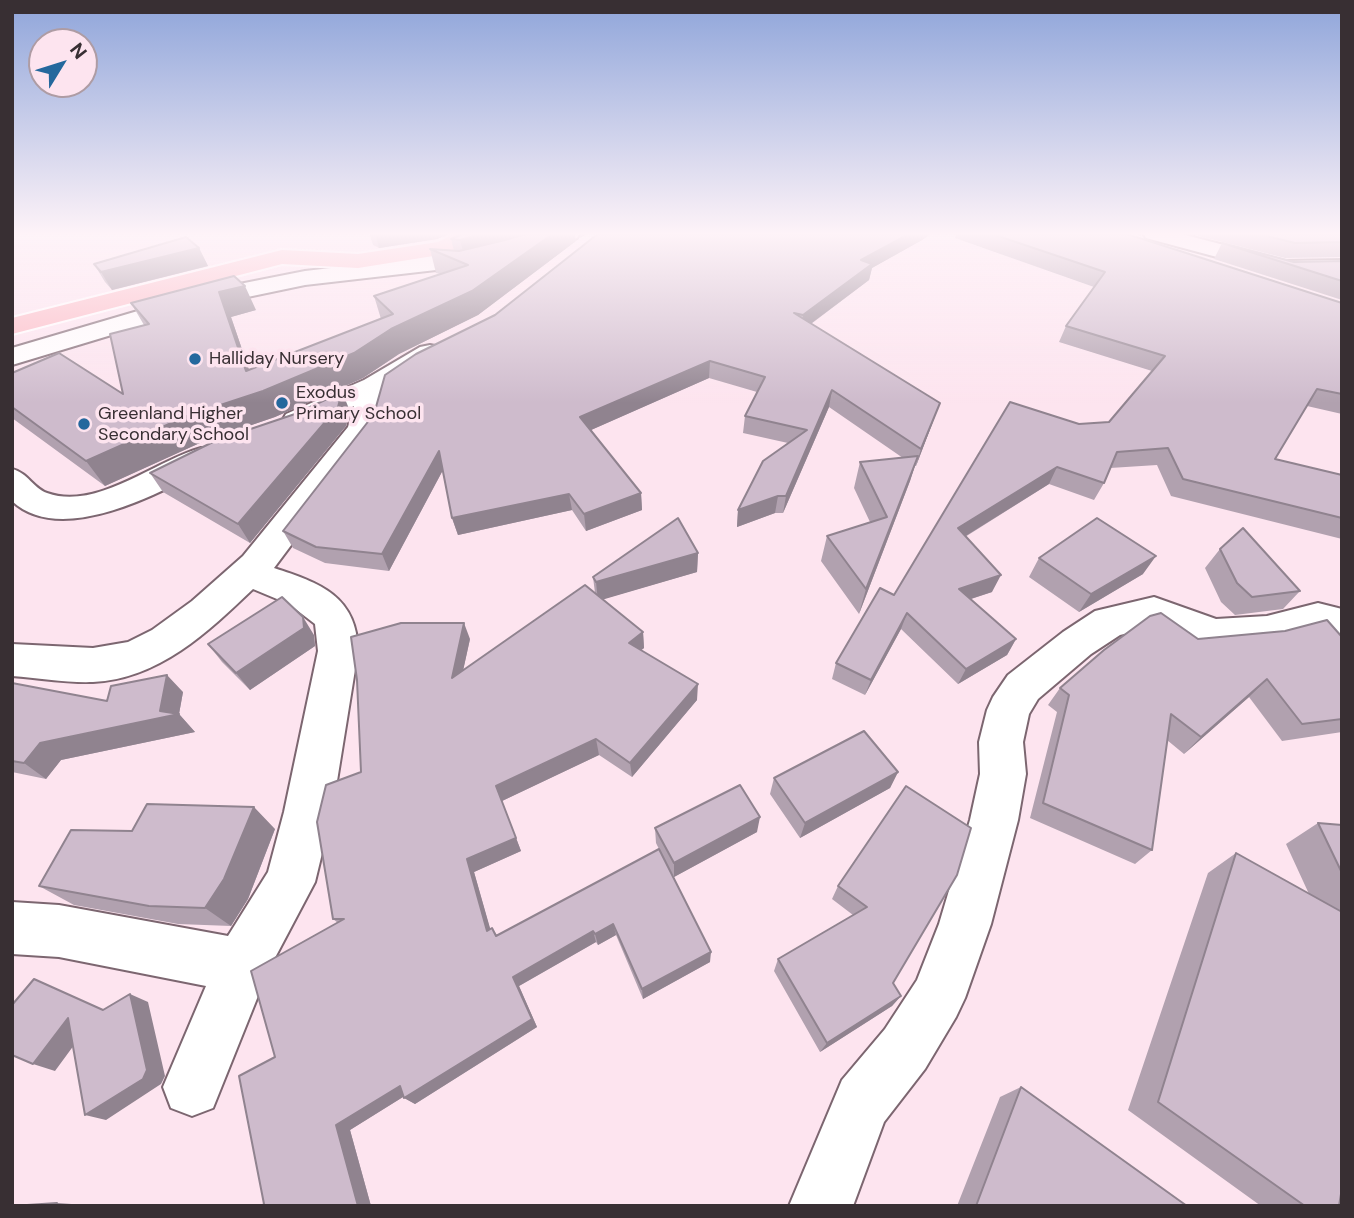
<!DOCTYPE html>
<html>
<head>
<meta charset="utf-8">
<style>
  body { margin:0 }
  #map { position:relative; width:1354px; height:1218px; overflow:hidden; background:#fde4ef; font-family:"DM Sans",sans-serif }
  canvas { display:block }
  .frame { position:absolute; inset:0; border:14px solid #382f33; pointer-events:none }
  .north { position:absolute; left:28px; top:28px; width:70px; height:70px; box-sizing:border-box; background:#fde4ef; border:2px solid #ae9ca4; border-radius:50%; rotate:52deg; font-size:19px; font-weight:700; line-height:28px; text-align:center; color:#382f33 }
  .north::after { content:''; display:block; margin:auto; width:24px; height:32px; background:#24689d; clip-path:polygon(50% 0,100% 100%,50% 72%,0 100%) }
</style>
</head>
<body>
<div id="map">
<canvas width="1354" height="1218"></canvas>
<div class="frame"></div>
<div class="north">N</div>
</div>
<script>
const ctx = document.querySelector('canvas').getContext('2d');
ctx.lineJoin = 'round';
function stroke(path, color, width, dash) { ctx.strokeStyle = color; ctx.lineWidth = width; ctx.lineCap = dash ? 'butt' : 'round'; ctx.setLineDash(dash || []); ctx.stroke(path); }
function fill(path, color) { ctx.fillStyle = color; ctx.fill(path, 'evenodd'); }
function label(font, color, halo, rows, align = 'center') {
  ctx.font = font + ' "DM Sans",sans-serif'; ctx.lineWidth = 7; ctx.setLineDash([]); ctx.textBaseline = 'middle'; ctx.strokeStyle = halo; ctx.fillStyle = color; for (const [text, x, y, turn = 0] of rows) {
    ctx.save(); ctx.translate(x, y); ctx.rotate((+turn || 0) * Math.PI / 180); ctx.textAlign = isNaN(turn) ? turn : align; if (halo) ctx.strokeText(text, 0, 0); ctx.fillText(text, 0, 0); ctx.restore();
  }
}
const minor = new Path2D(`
  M548,233H580L577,238L508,261L464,272L436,270L305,285L214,304L12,365V348L209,290L305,271L436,256L464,258Z
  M1143,233H1178L1285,261L1342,260V274L1284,275L1146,238Z
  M430,345L440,347L444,353L440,359L387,390L378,429L274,568C320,583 357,596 358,651L332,812L315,882L268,971L213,1108L192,1116L171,1108L163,1087L206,986L59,957L12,954V902L59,905L228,936L268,872L284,812L318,651L315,624L289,604L253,589C208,632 159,679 93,682C67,683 39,678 12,676V644L93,648L128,642L152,630L192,601L243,556L348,427L354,406L308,428L297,430L286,428L282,421L286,414L364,380L420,347Z
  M201,448L212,451L217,458L212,465C164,491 62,548 12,501V469C28,473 33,488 47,493C97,511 156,460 201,448Z
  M1154,597L1216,619L1267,616L1318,603L1342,609V639L1318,633L1267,646L1215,651L1152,627L1120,635L1091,654L1038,699L1029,714L1023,742L1026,774L1018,820L991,924L965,998L956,1017L925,1069L884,1122L853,1206H789L842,1080L885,1029L917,980L939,924L970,820L980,774L979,742L987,710L993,697L1008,675L1063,632L1095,611Z`);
const primary = new Path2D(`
  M456,233H483L480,238L452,253L358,268L282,264L12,334V318L282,250L358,254L438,242Z`);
stroke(minor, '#7c6670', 4);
stroke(primary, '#fff', 4);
fill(minor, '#fff');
fill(primary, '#fcb8c2');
fill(new Path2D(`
  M369,233H451L437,239L379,248L373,245Z
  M599,233H932L922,240L872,268L869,280L811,324L934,419L916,466H915L910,481L859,614L821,561L827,536L870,522L854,488L860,462L903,458L829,407L783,513H775L737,527L738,510L788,443L743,433L745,416L757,392L709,378L591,430L641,493L642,510L586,531L572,510L458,535L452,518L443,470L389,571L325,563L293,548L283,531L495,315Z
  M957,233H1124L1342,303V414L1307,406L1275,459L1342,475V539L1171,496L1157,465L1110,468L1104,483L1094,500L1049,484L965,537L992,592L971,599L1016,639L1007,655L958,684L901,629L865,695L832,679L836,663L894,595L1079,424L1109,422L1152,371L1059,342L1066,326L1094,287L955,238Z
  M1132,233H1143L1141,236Z
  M1187,233H1342V257L1285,258Z
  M451,239L576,241L478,315L399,354L363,378L275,417L202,442L105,486L12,418V373L123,394L144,325L131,303L256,310L231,317L249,370L381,319L374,296L440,274L436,273L430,249L454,251Z
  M1222,243L1294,262L1342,261V300L1214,259Z
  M199,248L208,266L112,290L105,282L94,264Z
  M350,411L346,426L250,543L163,492L150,473Z
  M1220,549L1300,591L1283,609L1235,615L1221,602L1205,568Z
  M698,553L697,572L603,599L643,632L644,648L641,650L697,700L632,777L599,755L502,801L521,851L474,872L490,929L492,928L497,935L659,849L656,843L655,828L757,832L674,877L659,851L710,962L643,999L616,935L598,945L596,942L519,986L537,1027L415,1104L403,1097L350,1130L371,1206H261L264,1204L275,1057L338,923L333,919L361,772L470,639L463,670L595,593L593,577Z
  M1039,558L1143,574L1079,612L1029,577Z
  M314,635L315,646L250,690L222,662L208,644Z
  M1342,637V732L1282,741L1249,697L1184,754L1167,740L1152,850L1135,864L1030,818L1057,712L1048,705L1060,688L1198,639Z
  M12,683L107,701L183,692L179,714L195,732L61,760L46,779L12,772Z
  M898,772L890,788L800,838L770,794L774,778Z
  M906,786L893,983L901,996L892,1006L820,1052L774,971L778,959L853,915L832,899L838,886Z
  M1318,823L1342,825V1188L1339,1206H1261L1128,1110L1208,873L1236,853L1309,894L1286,844Z
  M275,829L248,899L231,926L178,924L74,905L39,886L132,831Z
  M1021,1087L1187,1206H957L1000,1097Z`), '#b1a1af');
fill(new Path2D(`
  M375,233H451L437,239L379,248Z
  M486,233H540L464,255L460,240Z
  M554,233H575L576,241L478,315L399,354L363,378L275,417L202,442L105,486L86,461L187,416L246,371L219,292L245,286L256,310L231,317L257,393L391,329Z
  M580,233H588L580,238Z
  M911,233H932L922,240L872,268L869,280L801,331L803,315L861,260Z
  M199,248L208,266L112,290L101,272Z
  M710,361L709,378L582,434L580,417Z
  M832,390L829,407L783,513L786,496Z
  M342,392L350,411L346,426L250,543L238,524Z
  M940,403L934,419L916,466L921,449Z
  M439,451L444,468L389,571L382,554Z
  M918,456L910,481L859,614L866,589Z
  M1057,467L1049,484L951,545L958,528Z
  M641,493L642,510L586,531L584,514Z
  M569,494L572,510L458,535L452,518Z
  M778,496L775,513L737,527L738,510Z
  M698,553L697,572L598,601L596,582Z
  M1156,556L1143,574L1079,612L1091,594Z
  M1001,575L992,592L952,605L959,589Z
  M907,613L901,629L865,695L871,680Z
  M303,617L314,635L315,646L250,690L236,673Z
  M464,623L470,639L458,694L452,678Z
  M643,632L644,648L630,659L629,643Z
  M1016,639L1007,655L958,684L966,669Z
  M167,675L183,692L179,714L195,732L61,760L46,779L24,763L40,743L160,711Z
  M1267,679L1249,697L1184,754L1201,737Z
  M698,684L697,700L632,777L630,763Z
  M596,739L599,755L502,801L521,851L474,872L494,942L487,931L467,859L496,786Z
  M898,772L890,788L800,838L805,823Z
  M254,807L275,829L248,899L231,926L205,908Z
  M760,817L757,832L674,877V863Z
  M613,924L616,935L598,945L595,934Z
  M593,931L596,942L519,986L537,1027L415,1104L404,1098L513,977Z
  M711,952L710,962L643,999L642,989Z
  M130,994L148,1002L165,1076L161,1084L106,1120L85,1115Z
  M901,996L892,1006L820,1052L827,1043Z
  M68,1018L88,1026L55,1071L33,1064Z
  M400,1086L411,1092L350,1130L371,1206H358L336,1125Z
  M57,1203L86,1205L56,1206Z`), '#90838f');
const building = new Path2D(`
  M464,233H486L460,240L451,239Z
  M529,233H554L472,291L391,329L354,353L263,391L187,416L86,461L12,407V373L59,353L123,394L110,334L149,324L131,303L234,276L245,286L219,292L246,371L393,314L374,296L468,265L430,249L459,251L505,240Z
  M599,233H911L861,260L872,264L803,315L794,313L940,403L921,449L832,390L786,496H778L738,510L763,461L807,430L745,416L765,377L710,361L580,417L641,493L584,514L569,494L452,518L439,451L382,554L316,547L283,531L374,414L385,375L416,354L495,315Z
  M989,233H1124L1342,303V394L1317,389L1275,459L1342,475V518L1183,479L1168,448L1117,452L1104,483L1057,467L958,528L1001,575L959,589L1016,639L966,669L907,613L871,680L836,663L880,588L894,595L1010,402L1079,424L1109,422L1165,356L1066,326L1105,272Z
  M1254,233H1342V242L1295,243Z
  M186,237L199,248L101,272L94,264Z
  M1222,243L1294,262L1342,261V281Z
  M342,392L338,407L238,524L150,473L215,441L295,414Z
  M918,456L866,589L827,536L887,517L860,462Z
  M678,518L698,553L596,582L593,577Z
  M1097,518L1156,556L1091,594L1039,558Z
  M1243,528L1300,591L1252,597L1237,583L1220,549Z
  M585,585L643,632L629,643L698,684L630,763L596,739L496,786L516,838L467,859L487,931L492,928L496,936L659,849L711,952L642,989L613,924L595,934L593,931L513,977L532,1019L404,1098L400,1086L336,1125L358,1206H261L264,1204L239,1076L275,1057L251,971L344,919H333L317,822L326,785L361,772L357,680L351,637L401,623H464L452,678Z
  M282,597L303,617L304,628L236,673L208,644Z
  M1161,613L1198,639L1285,631L1327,620L1342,637V719L1302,724L1267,679L1201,737L1171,714L1152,850L1043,803L1069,695L1060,688L1104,650L1150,616Z
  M167,675L160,711L179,714L40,743L24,763L12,761V683L107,701L111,686Z
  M864,731L898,772L805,823L774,778Z
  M740,785L760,817L674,863L655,828Z
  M906,786L971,828L957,875L893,983L901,996L827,1043L778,959L867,907L838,886Z
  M147,804L254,807L224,879L205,908L149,906L39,886L71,830L132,831Z
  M1318,823L1342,825V873Z
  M1236,853L1342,912V1188L1339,1206H1305L1158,1102Z
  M34,979L103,1010L130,994L147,1070L143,1079L85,1115L68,1018L33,1064L12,1055V1005Z
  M1021,1087L1187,1206H976Z
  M57,1203L56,1206H12Z`);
fill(building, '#cebbcc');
stroke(building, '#90838f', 2);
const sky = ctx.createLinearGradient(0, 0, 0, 403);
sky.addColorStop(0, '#8fa5da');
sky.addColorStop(0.58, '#fef3f8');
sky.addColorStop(1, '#fef3f800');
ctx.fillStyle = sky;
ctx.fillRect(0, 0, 1354, 403);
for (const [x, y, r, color] of [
  [195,359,7,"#24689d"],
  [282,403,7,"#24689d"],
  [84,424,7,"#24689d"]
]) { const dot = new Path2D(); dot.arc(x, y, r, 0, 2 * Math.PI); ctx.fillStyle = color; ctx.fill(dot); stroke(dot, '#fde4ef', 2.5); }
label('18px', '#382f33', '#fde4ef', [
  ["Halliday Nursery",209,359],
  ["Exodus",296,393],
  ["Primary School",296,414],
  ["Greenland Higher",98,414],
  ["Secondary School",98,435]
], 'left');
</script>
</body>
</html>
